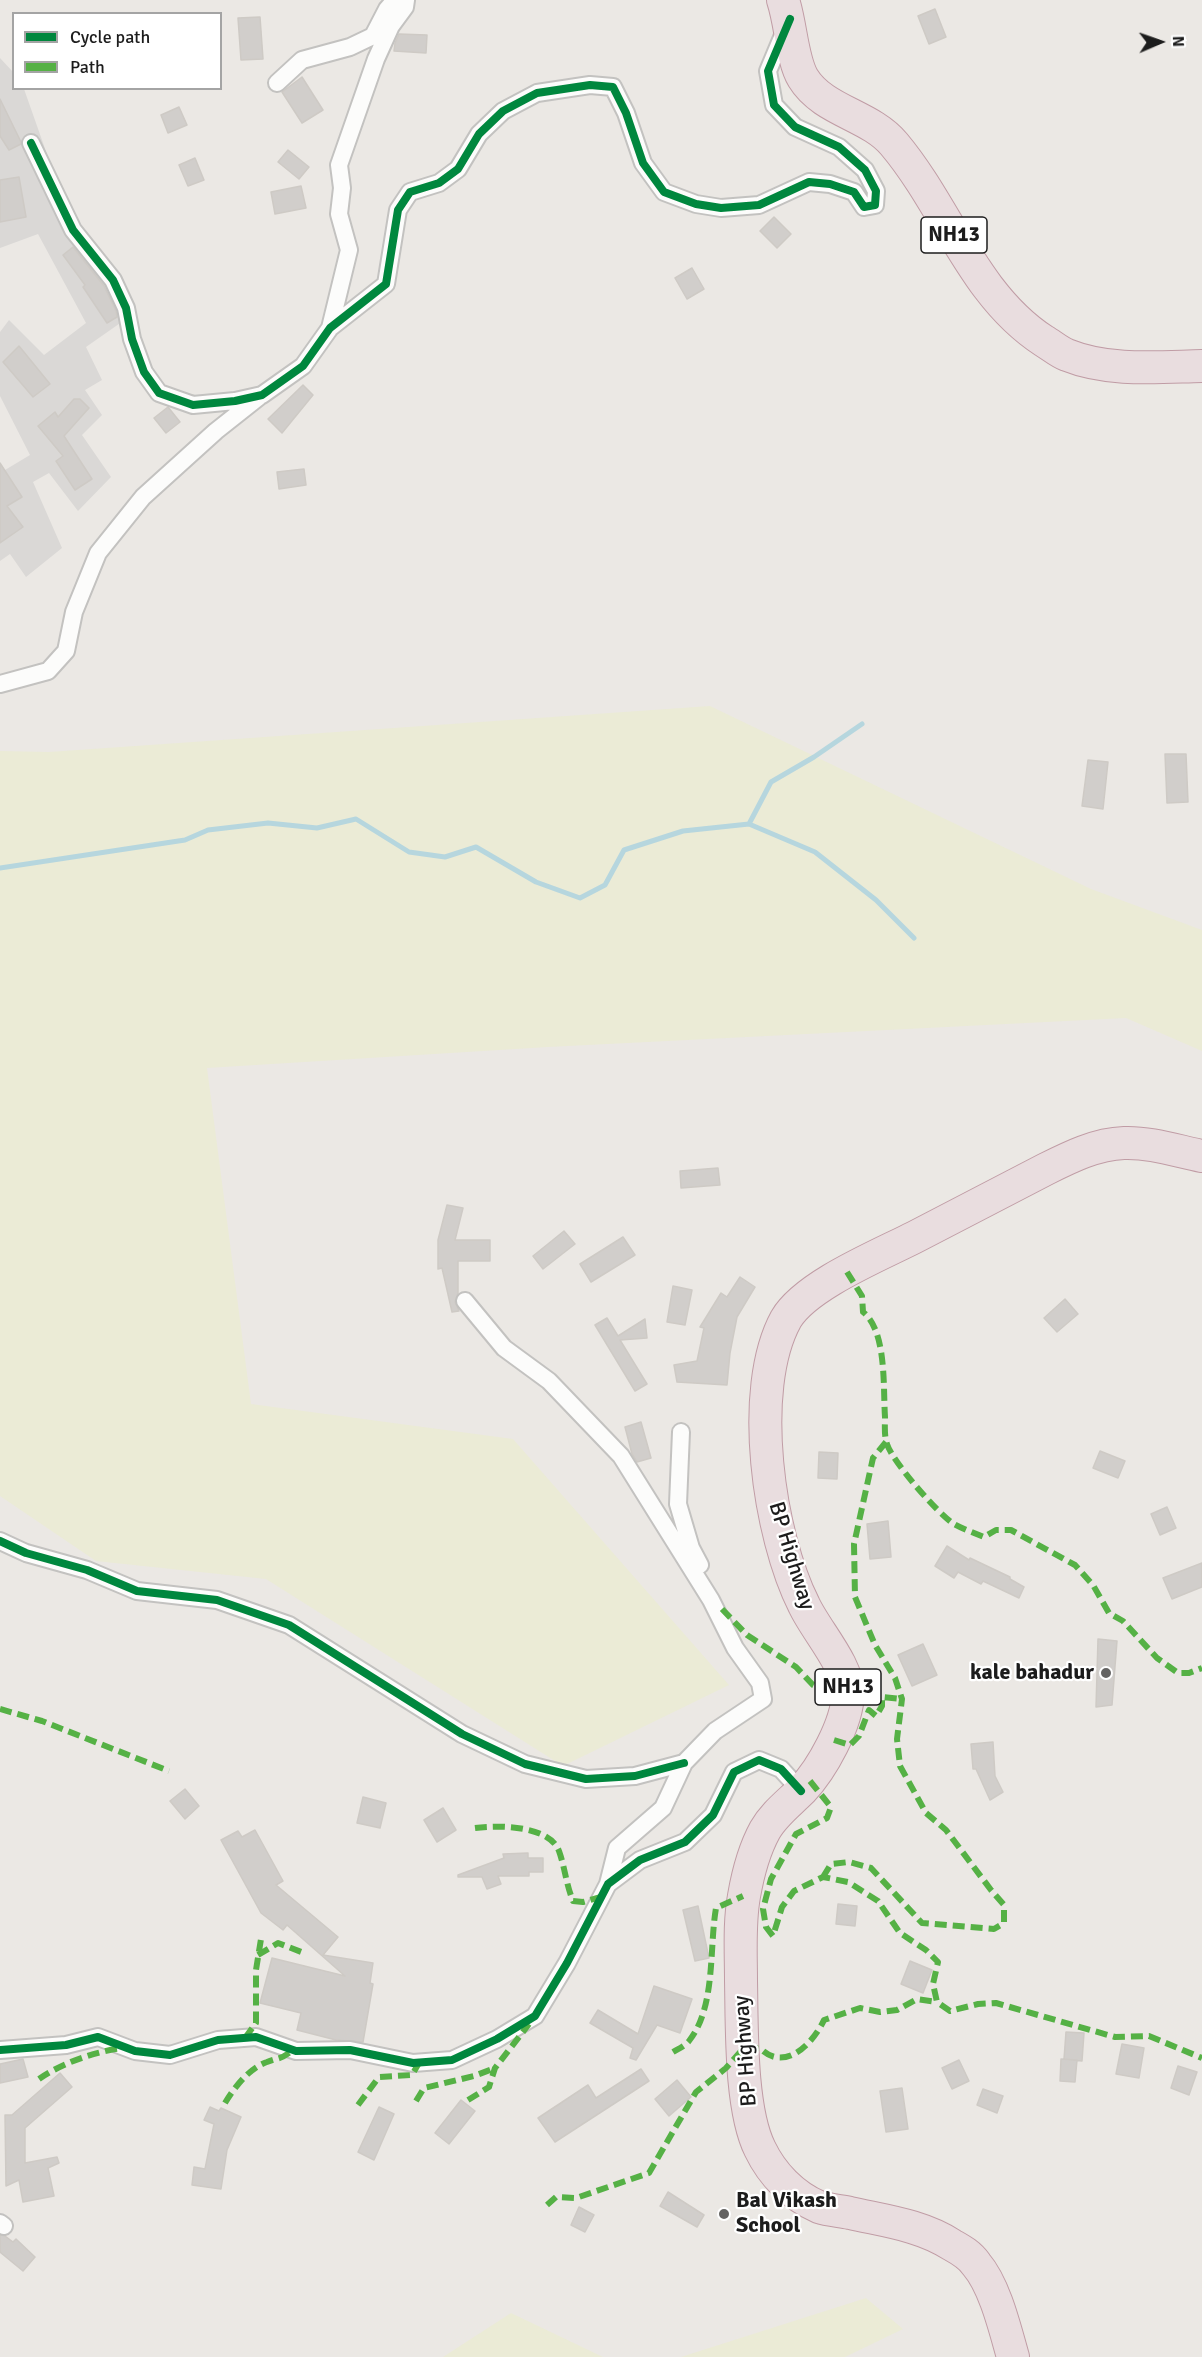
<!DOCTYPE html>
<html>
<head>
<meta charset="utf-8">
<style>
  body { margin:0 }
  #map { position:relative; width:1202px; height:2357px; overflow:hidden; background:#ebe8e4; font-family:Signika,sans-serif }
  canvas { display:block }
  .legend { position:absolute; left:12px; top:12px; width:210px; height:78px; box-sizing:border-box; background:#fff; border:2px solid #a4a4a4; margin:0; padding:8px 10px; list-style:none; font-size:18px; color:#1c1c1c }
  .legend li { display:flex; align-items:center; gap:12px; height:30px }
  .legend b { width:30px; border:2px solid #a4a4a4 }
  .north { position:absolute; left:1130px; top:12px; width:60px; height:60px; -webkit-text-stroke:4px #fff; paint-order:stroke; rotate:88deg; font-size:16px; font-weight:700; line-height:24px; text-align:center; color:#1c1c1c }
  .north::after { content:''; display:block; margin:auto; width:21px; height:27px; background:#1c1c1c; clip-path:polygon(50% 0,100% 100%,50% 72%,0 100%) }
</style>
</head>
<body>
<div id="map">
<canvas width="1202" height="2357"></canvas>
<ul class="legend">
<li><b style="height:8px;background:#00873e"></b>Cycle path</li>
<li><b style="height:8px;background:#55b145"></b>Path</li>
</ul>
<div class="north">N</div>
</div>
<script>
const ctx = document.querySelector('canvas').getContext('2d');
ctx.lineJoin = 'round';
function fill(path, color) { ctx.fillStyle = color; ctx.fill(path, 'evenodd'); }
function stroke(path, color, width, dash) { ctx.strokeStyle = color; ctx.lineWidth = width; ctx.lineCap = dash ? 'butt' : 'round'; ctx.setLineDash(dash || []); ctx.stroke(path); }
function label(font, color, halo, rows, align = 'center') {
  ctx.font = font + ' Signika,sans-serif'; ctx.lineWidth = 4.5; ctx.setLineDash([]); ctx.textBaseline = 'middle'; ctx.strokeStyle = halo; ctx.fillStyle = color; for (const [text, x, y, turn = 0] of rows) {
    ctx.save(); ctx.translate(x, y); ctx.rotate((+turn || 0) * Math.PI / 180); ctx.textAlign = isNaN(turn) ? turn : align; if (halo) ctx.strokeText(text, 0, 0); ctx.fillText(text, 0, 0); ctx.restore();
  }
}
fill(new Path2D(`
  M0,58L13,72L14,88L24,89L61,194L126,319L86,347L102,380L85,390L102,415L82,435L111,477L78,511L49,473L33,482L62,548L26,577L10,554L0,561V473L30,455L0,396V332L9,320L44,355L86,323L38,234L0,248Z`), '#dad8d6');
fill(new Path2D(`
  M710,706L1091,889L1202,930V1051L1126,1018L548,1047L207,1068L251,1404L513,1439L729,1685L563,1766L266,1579L96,1561L0,1496V751L49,752Z
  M866,2298L903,2329L845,2357H681Z
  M511,2313L603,2357H443Z`), '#ebebd6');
stroke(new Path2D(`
  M749,824L771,782L814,757L862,724
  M0,868L185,840L208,830L268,823L317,828L356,819L409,852L445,857L476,847L536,882L580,898L605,885L624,850L683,831L749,824L815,852L876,900L914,938`), '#b6d6de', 5);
const building = new Path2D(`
  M935,9L946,37L929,44L918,16Z
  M260,17L263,59L241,60L238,18Z
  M399,34L427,35L426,53L394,51L395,43Z
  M302,77L323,110L302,123L282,92Z
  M0,99L21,142V144L9,150L0,136Z
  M179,107L187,125L168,133L161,115Z
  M288,150L309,167L299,179L278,162Z
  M195,158L204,180L188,186L179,165Z
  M19,177L26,217L0,222V180Z
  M301,186L306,208L275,214L271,192Z
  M774,217L791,234L777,248L760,231Z
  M73,247L104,286L116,311L117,317L107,323L83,287L85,285L63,255Z
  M692,268L704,289L687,299L675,278Z
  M19,346L50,384L33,397L3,362Z
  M303,385L313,395L282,433L268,419Z
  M74,399H80L89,408L64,436L92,479L75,490L56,461L63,456L38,426L55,412L58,417Z
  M168,407L180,422L166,433L154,418Z
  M0,463L22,497L7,506L23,527L0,543Z
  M304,469L306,485L279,489L277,472Z
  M1165,754H1186L1188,802L1167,803Z
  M1088,760L1108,762L1103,809L1082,806Z
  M718,1168L720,1185L681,1188L680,1171Z
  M447,1205L463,1208L455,1240H490V1261H458V1293L455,1302L459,1311L452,1312L442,1268L438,1269V1240Z
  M564,1231L575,1244L543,1269L533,1256Z
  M623,1237L635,1255L591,1282L580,1264Z
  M740,1277L755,1287L737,1317L730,1353L727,1385L677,1382L674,1365L697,1361L704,1328L700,1327L721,1293L727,1297Z
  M673,1286L692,1290L685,1325L667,1322Z
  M1065,1299L1078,1314L1057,1332L1044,1318Z
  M607,1318L618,1336L645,1319L647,1338L620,1340L647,1384L635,1391L595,1325Z
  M641,1422L651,1458L637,1462L632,1454L625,1427Z
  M1100,1451L1125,1461L1118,1478L1093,1468Z
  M819,1452L838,1453L837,1479L818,1478Z
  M1167,1507L1176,1528L1160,1535L1151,1514Z
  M888,1521L891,1557L870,1559L867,1524Z
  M947,1546L969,1560L970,1558L1010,1577V1579L1024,1587L1019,1598L983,1581L981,1584L958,1572L954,1578L935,1566Z
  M1202,1563V1587L1172,1599L1163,1578Z
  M1098,1639L1117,1641L1112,1705L1096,1707Z
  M923,1644L937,1675L912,1686L898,1655Z
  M993,1742L995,1776L1003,1792L990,1800L976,1769H973L971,1744Z
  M185,1789L199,1806L185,1819L170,1801Z
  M363,1797L386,1803L380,1828L357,1823Z
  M443,1808L456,1830L437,1842L424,1820Z
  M255,1830L283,1881L276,1885L338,1937L323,1955L373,1963L370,1983L373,1984L363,2042L336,2040L297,2030L301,2013L260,2003L272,1958L345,1976L287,1925L283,1930L261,1913L221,1840L238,1831L242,1837Z
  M528,1853V1858H543V1872H529V1876H498L501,1884L487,1889L482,1877H458V1875L504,1858L503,1854Z
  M838,1904L857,1906L855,1926L836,1924Z
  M698,1906L709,1958L695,1961L683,1910Z
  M910,1961L932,1970L923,1993L901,1984Z
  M654,1986L692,1999L680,2033L657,2025L636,2060L630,2058L633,2048L590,2023L598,2010L638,2034Z
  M1066,2032L1084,2033L1082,2061L1064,2059Z
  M1122,2044L1144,2048L1139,2078L1116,2074Z
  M23,2059L28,2077L0,2083V2064Z
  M1061,2059L1077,2060L1075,2082L1060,2081Z
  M959,2060L969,2081L952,2089L942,2068Z
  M1178,2066L1197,2072L1189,2095L1171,2088Z
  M641,2069L649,2081L555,2142L538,2118L588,2085L596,2098Z
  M60,2073L72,2087L25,2128V2163L57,2157L59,2163L48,2168L54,2196L23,2202L19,2180L6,2186L5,2115H12Z
  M677,2080L691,2097L669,2116L655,2099Z
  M902,2088L908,2129L886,2132L880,2091Z
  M983,2089L1003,2096L997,2113L977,2105Z
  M461,2100L475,2111L449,2144L435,2133Z
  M210,2107L219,2111L221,2108L241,2117L227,2150L221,2189L192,2185L194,2167L205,2169L214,2124L204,2120Z
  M379,2107L394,2114L374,2160L358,2152Z
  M668,2192L704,2215L697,2227L660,2206Z
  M579,2207L594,2215L585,2232L571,2225Z
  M0,2235L5,2236L13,2242L16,2239L35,2257L23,2271L0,2252Z`);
fill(building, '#d1cecb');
stroke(building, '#cecac5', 1.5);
const street = new Path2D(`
  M277,83L302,60L350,47L373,36L387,9L395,0
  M31,143L73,230L113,280L126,308L132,339L144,372L159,393L193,405L235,401L262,395L303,366L330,328L386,284L398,210L410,192L439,183L458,169L479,134L503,111L537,93L590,85L613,87L626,113L643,163L664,192L696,204L721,208L759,205L809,182L830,184L854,192L864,207L875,205L876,191L865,170L839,147L795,127L774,105L768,71L786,28
  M330,328L349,250L339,214L342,188L339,165L376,59L391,26L405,7L406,0
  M0,684L48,671L66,651L74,612L98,553L143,497L216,431L259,397
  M465,1301L504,1348L549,1381L621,1456L711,1600L735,1648L760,1683L763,1699L715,1731L684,1763L663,1808L617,1848L608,1884
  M681,1432L678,1504L691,1548L700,1565
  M0,1541L26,1553L87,1570L137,1591L217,1600L289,1625L462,1734L525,1764L586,1779L635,1776L684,1763
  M0,2050L66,2045L98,2037L135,2051L170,2055L218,2040L256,2037L296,2051L350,2050L413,2063L452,2060L497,2039L535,2016L567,1963L608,1884L640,1860L685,1842L713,1815L734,1772L759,1760L781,1769L801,1791
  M0,2223L4,2226`);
const highway = new Path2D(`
  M783,0C791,24 792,60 803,78C823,111 870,115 894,144C947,207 973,295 1044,341C1051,345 1059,352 1067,355C1109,372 1158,367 1202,366
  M1013,2357C1005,2329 995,2286 976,2264C970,2255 961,2250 952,2245C921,2225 885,2221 850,2213C840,2211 828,2210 819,2207C793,2196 772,2174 760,2149C740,2109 742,2026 741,1981C741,1952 739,1923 744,1896C748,1873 754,1850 765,1830C774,1814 789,1803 802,1790C822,1769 847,1724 848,1694C849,1666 816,1631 804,1605C769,1536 747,1390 786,1319C806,1285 880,1255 915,1237C959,1214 1002,1192 1046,1169C1070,1157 1096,1144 1124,1143C1150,1142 1177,1151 1202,1156`);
stroke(street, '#c3c2c0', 20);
stroke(highway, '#c09ca5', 34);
stroke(street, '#fcfcfb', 16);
stroke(highway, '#e9dddf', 32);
stroke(new Path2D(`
  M847,1272L862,1296L863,1312C887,1331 883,1387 885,1417C885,1425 884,1436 887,1444C892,1461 938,1514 954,1524C963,1529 974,1533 984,1537L996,1530H1011L1075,1565L1093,1585L1109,1613L1123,1621L1157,1658L1178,1673H1189L1202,1668
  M722,1609L747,1635L796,1667L813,1685L821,1689H849
  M0,1709L42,1721L169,1771
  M834,1740L850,1745L859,1736L869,1710L876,1716L882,1706V1697L902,1699
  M810,1781L831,1807L827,1818L796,1834L771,1879L763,1909L766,1927L773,1936L782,1907L794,1891L823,1877L848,1882L878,1901L900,1933L926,1950L938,1962L933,1984L937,2002L950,2011L978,2004L996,2003L1115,2037L1149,2036L1202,2058
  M475,1828C498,1825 549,1825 559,1851C565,1868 566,1884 573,1901L583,1902L601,1897
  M823,1877L831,1864L849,1862L871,1868L922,1923L994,1929L1004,1923V1905L991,1890L946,1830L926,1813L900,1766L897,1739L902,1699L895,1678L875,1645L855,1597L854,1544L873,1458L886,1442
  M258,1955L278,1943L304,1953
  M245,2038L256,2023V1970L261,1939
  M673,2052C678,2049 685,2046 689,2041C716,2007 709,1949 716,1908L743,1896
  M39,2079C62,2063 94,2052 122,2048
  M468,2100L489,2087L495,2068L529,2024
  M416,2101L424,2088L474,2076L495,2068
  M225,2103C234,2088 249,2068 267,2062C280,2057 280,2060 293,2050
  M358,2105L379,2077L412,2075L419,2063
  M547,2205L556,2197L576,2198L649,2173L696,2092L726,2068L742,2050L760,2048C784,2073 813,2044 824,2020L860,2008L880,2012L897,2010L917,1999L937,2002`), '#55b145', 6, [12, 6]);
stroke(new Path2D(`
  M31,143L73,230L113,280L126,308L132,339L144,372L159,393L193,405L235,401L262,395L303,366L330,328L386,284L398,210L410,192L439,183L458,169L479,134L503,111L537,93L590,85L613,87L626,113L643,163L664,192L696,204L721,208L759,205L809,182L830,184L854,192L864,207L875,205L876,191L865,170L839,147L795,127L774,105L768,71L790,19
  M0,1541L26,1553L87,1570L137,1591L217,1600L289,1625L462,1734L525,1764L586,1779L635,1776L684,1763
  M0,2050L66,2045L98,2037L135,2051L170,2055L218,2040L256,2037L296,2051L350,2050L413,2063L452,2060L497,2039L535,2016L567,1963L608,1884L640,1860L685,1842L713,1815L734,1772L759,1760L781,1769L801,1791`), '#00873e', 8);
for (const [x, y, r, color] of [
  [1106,1673,6,"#646362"],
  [724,2214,6,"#646362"]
]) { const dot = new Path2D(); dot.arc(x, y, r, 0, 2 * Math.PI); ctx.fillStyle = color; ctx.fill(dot); stroke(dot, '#fff', 2); }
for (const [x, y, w] of [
  [954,235,66],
  [848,1687,66]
]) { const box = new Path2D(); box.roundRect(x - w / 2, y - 18, w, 36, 4.5); ctx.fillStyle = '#fff'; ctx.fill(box); stroke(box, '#1c1c1c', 1.5); }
label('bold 21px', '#1c1c1c', null, [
  ["NH13",954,235],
  ["NH13",848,1687]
]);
label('22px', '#1c1c1c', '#fff', [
  ["BP Highway",791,1556,73],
  ["BP Highway",746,2051,-94]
]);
label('bold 22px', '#1c1c1c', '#fff', [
  ["kale bahadur",1094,1673],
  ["Bal Vikash",736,2201,"left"],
  ["School",736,2226,"left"]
], 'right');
</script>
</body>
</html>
